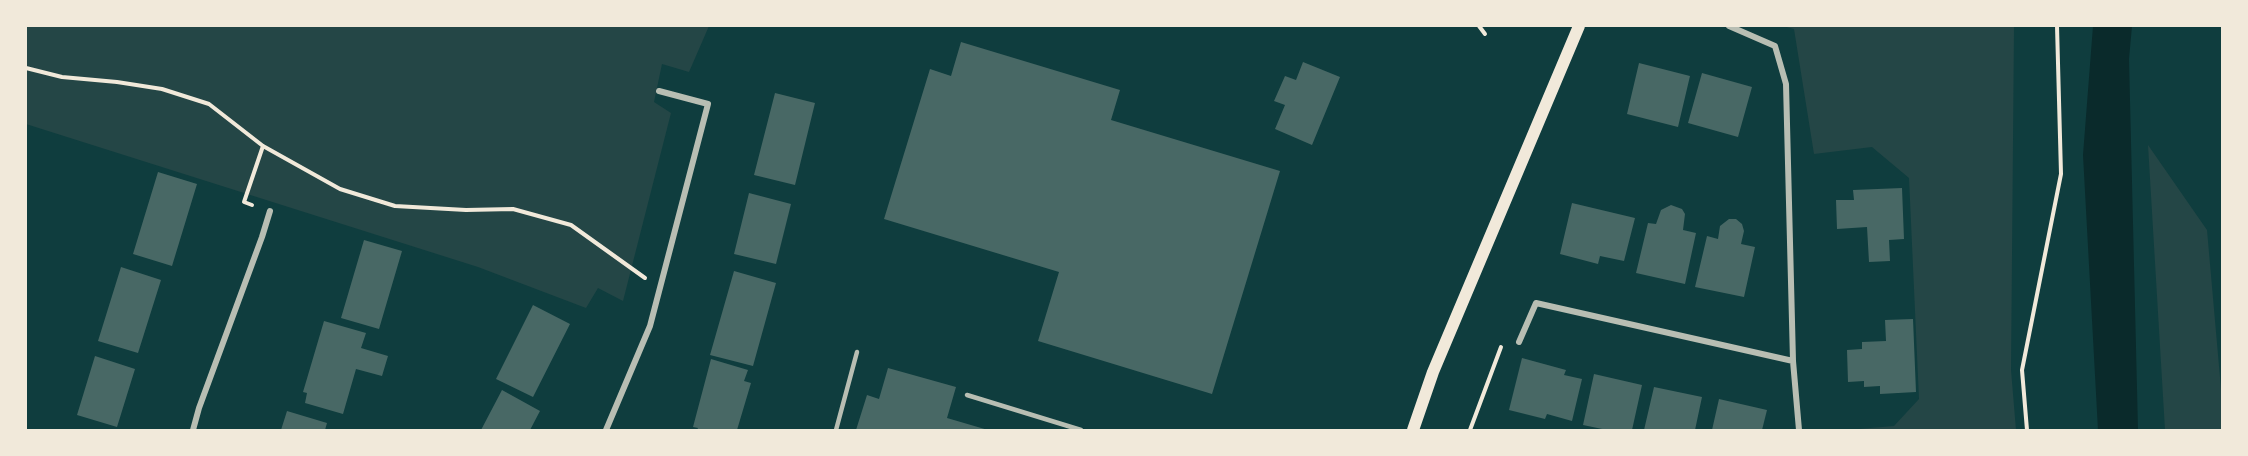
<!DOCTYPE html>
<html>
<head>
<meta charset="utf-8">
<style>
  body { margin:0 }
  #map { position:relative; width:2248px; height:456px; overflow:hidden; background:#0f3d3e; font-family:Lato,sans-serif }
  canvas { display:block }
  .frame { position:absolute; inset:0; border:27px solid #f1e9da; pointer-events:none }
</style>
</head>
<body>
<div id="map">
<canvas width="2248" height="456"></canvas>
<div class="frame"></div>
</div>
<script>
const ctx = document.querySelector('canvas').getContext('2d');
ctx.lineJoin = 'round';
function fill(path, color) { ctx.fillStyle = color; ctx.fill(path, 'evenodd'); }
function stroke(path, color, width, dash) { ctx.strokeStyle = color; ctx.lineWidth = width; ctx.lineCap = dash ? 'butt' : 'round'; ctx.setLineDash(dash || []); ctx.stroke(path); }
fill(new Path2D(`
  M26,26H709L689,72L662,64L654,102L671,113L623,301L598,288L586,308L478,267L26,124Z
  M1783,26H2014L2011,370L2016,430H1847L1894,426L1919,399L1909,178L1872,147L1814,154L1794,29Z
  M2148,145L2207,230L2222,400V430H2165Z`), '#244646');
fill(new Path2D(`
  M2093,26H2132L2129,59L2138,430H2098L2083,155Z`), '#0a2a2b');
fill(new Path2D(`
  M961,42L1120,90L1111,120L1280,171L1212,394L1038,341L1059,272L884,219L930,69L951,76Z
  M1303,62L1340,77L1312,145L1275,129L1285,105L1274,101L1285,76L1296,80Z
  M1639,63L1690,76L1678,127L1627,114Z
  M1702,73L1752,87L1738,137L1688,123Z
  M775,93L815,103L795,185L754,175Z
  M158,172L197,184L172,266L133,254Z
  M1902,188L1904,239L1889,240L1890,261L1869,262L1867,227L1837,229L1836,200H1854L1853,190Z
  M749,193L791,204L776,264L734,254Z
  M1572,203L1635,218L1624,261L1600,256L1598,264L1560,254Z
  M1671,205L1682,209L1685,214L1683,230L1696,233L1685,284L1636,273L1648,223L1656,224L1661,210Z
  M1729,219H1736L1742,224L1744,231L1741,244L1755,247L1744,297L1695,287L1707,236L1718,239L1720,226Z
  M364,240L402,251L379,329L341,318Z
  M121,267L161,280L138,353L98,341Z
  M734,271L776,283L753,366L710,355Z
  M533,305L570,324L533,397L496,379Z
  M1913,319L1916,392L1880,394V386L1864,387V381L1848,382L1847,350L1862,349V342L1886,341L1885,320Z
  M324,321L366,333L361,348L388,356L382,376L356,369L343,414L305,403L307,393L303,392Z
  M95,356L135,369L117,427L77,415Z
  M1522,358L1566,370L1564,375L1582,379L1572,421L1547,414L1545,419L1509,410Z
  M711,359L748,370L744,381L751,383L737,430H697L698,428L693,427Z
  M888,368L956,387L947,418L988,430H856L867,395L879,399Z
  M1594,374L1642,385L1632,430H1607L1583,425Z
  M1654,387L1702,397L1695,430H1644Z
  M502,390L540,411L530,430H481Z
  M1719,399L1767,410L1762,430H1712Z
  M287,411L327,423L325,430H281Z`), '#486865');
stroke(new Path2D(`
  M1479,26L1485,34
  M26,68L62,77L117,82L162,89L209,104L263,146L340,189L395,206L466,210L513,209L571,225L645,278
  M252,205L244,202L263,146
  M1470,430L1501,347
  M2027,430L2022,370L2061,174L2057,26`), '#f1e9da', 4);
stroke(new Path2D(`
  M967,395L1081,430
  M836,430L857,352`), '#b8beb3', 4.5);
stroke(new Path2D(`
  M1729,26L1775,46L1786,84L1793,361L1799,430
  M1519,342L1536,303L1793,361
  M193,430L199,408L262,237L270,211
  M606,430L650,326L708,104L659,91`), '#b8beb3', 6);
stroke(new Path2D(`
  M1413,430L1433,372L1579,26`), '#f1e9da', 12);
</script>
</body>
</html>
